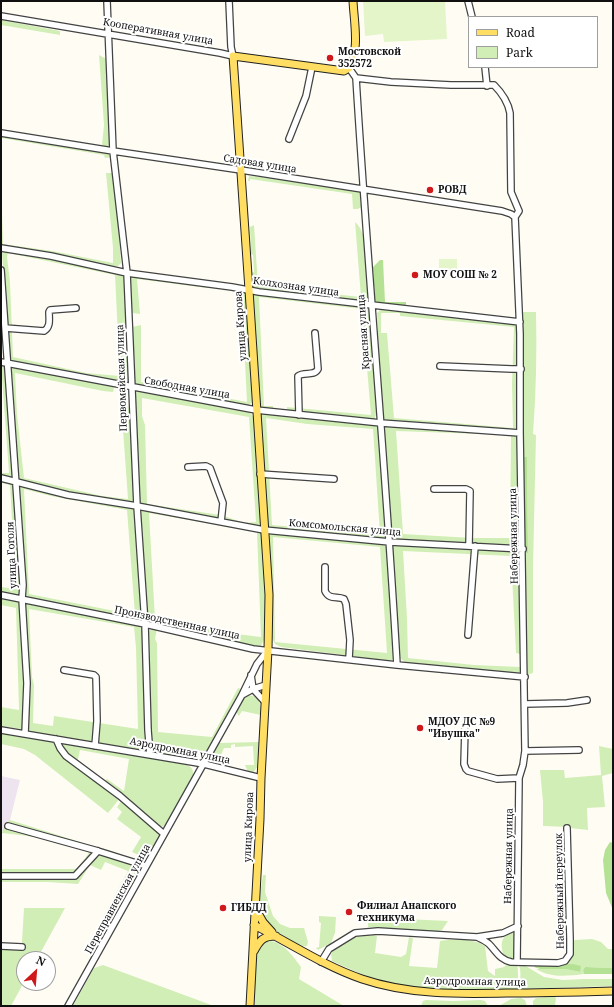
<!DOCTYPE html>
<html>
<head>
<meta charset="utf-8">
<style>
  body { margin:0 }
  #map { position:relative; width:614px; height:1007px; overflow:hidden; background:#fffdf3; font-family:"Noto Serif",serif }
  canvas { display:block }
  .frame { position:absolute; inset:0; border:2px solid #101010; pointer-events:none }
  .legend { position:absolute; left:468px; top:16px; width:130px; height:52px; box-sizing:border-box; background:#fff; border:1px solid #9f9f9f; margin:0; padding:5px 7px; list-style:none; font-size:12px; color:#101010 }
  .legend li { display:flex; align-items:center; gap:8px; height:20px }
  .legend b { width:20px; border:1px solid #9f9f9f }
  .north { position:absolute; left:16px; top:951px; width:40px; height:40px; box-sizing:border-box; background:#fff; border:1px solid #9f9f9f; border-radius:50%; rotate:26deg; font-size:11px; font-weight:700; line-height:16px; text-align:center; color:#101010 }
  .north::after { content:''; display:block; margin:auto; width:14px; height:18px; background:#cf191b; clip-path:polygon(50% 0,100% 100%,50% 72%,0 100%) }
</style>
</head>
<body>
<div id="map">
<canvas width="614" height="1007"></canvas>
<div class="frame"></div>
<ul class="legend">
<li><b style="height:5px;background:#ffde63"></b>Road</li>
<li><b style="height:11px;background:#d2eeb7"></b>Park</li>
</ul>
<div class="north">N</div>
</div>
<script>
const ctx = document.querySelector('canvas').getContext('2d');
ctx.lineJoin = 'round';
function fill(path, color) { ctx.fillStyle = color; ctx.fill(path, 'evenodd'); }
function stroke(path, color, width, dash) { ctx.strokeStyle = color; ctx.lineWidth = width; ctx.lineCap = dash ? 'butt' : 'round'; ctx.setLineDash(dash || []); ctx.stroke(path); }
function label(font, color, halo, rows, align = 'center') {
  ctx.font = font + ' "Noto Serif",serif'; ctx.lineWidth = 4; ctx.setLineDash([]); ctx.textBaseline = 'middle'; ctx.strokeStyle = halo; ctx.fillStyle = color; for (const [text, x, y, turn = 0] of rows) {
    ctx.save(); ctx.translate(x, y); ctx.rotate((+turn || 0) * Math.PI / 180); ctx.textAlign = isNaN(turn) ? turn : align; if (halo) ctx.strokeText(text, 0, 0); ctx.fillText(text, 0, 0); ctx.restore();
  }
}
fill(new Path2D(`
  M1,776L20,780L10,820L4,826L2,833L1,843Z`), '#eee4ef');
fill(new Path2D(`
  M1,20L60,31V35L1,25Z
  M99,55L108,60L111,145L107,147L102,145L104,125Z
  M1,135L108,152L112,157L105,158L104,155L1,138Z
  M106,173H114L118,218L121,263L118,266H113L3,247L1,245V179L3,244L52,251L113,263V248Z
  M249,176L273,178L359,191L360,192L361,207L358,209H353L352,194L250,179V181H248Z
  M355,222C372,236 365,281 370,303L253,289L251,273L254,272L253,255L251,254L250,227L254,225L258,286L361,297Z
  M4,251L87,265L122,273L124,278L127,338L118,337L115,275L8,253L7,257L10,282L13,357L86,373L120,376L119,353L124,354L128,357L129,377L127,382L124,383L11,362L9,359L2,253Z
  M132,276L208,287V288L137,279L140,314L133,313L131,309L129,278Z
  M243,293H246L252,402L250,404L246,406L138,386L135,383L133,379L132,327L141,325V382L247,402L244,342Z
  M252,293L370,307L377,411L374,421L287,411V407L371,415L362,309L259,297L264,406H273V409L260,408Z
  M380,310L410,311L518,325V427L514,430L388,422L384,419L382,414L377,313ZM381,313H400V316L514,327L512,384L513,428L394,418L387,333H381Z
  M522,312H536C537,353 536,393 533,434L536,435L533,566V673L526,675L525,553L528,552L527,469V458L523,457L524,375Z
  M1,364L6,365L14,477L12,479L1,477V473H9Z
  M17,367L114,387L113,392L103,391L15,373L17,414L24,478L102,496L128,499L121,402L131,409L134,500L130,503L102,500L19,482L15,441L11,369Z
  M140,391L248,411L255,418L261,523L259,526L225,520L223,519L224,516L244,523L256,522L249,417L142,398V416L145,425L147,504L220,515L219,518L217,519L143,505L139,503L134,394L137,392Z
  M264,413L376,424L379,427L386,534L385,537L381,539L270,529L266,524L260,415ZM266,418L307,424L373,429L380,534L272,525Z
  M391,426L512,434L517,436L519,440L521,541L516,546C484,545 452,543 419,540C411,539 400,542 392,537L384,430L386,427ZM396,431L511,435L510,538H473L403,534Z
  M1,480L15,484L21,593L20,595L16,596L1,594V587L16,589L10,485L1,483Z
  M22,485L134,508L142,618L141,620L28,598L25,596L20,502V488ZM24,489L51,496L127,510L135,615L29,594Z
  M144,509L262,532L266,616L265,637L261,646H252L148,622L147,620L140,513L141,510ZM149,513L257,532L261,637L237,634L155,619Z
  M271,534L320,537L381,542L385,545L387,547L394,657L391,661L281,647L275,644L272,638L268,538ZM273,537L380,547L387,653L275,642Z
  M397,544C421,544 444,548 468,549C482,549 508,545 520,554L522,671L519,673H514L412,664C405,662 401,661 398,654L392,548L393,545ZM403,551L511,556L516,653L520,654L521,667L474,665L408,658L407,618Z
  M1,598L18,601L20,604L25,687L23,727L21,729L1,726V707L19,710L16,608L1,605Z
  M26,603L134,624L140,627L142,631L147,750L144,751L32,732L28,730L30,689L24,607ZM29,609L134,627L136,648L138,729L54,716L53,726L33,723L34,685L32,677Z
  M152,629H157L155,639L157,643L158,732L212,737L238,688L241,689L207,750C193,760 169,757 154,750L153,746L150,724L147,632Z
  M249,695C261,697 261,706 261,715L242,711L239,716L235,711L244,696Z
  M1,732L55,742L57,747L120,798L108,813L35,755L24,749L1,744Z
  M259,742L257,767L254,772H248L245,765H254L253,746L235,747V744L231,745V748H224L217,764L212,762L213,755L219,743Z
  M60,743L178,763C186,765 194,765 193,775L165,826L158,827L67,755ZM80,750L129,759L124,791L107,779L105,781L78,760Z
  M599,746L613,749V773L602,776L605,807L587,808L588,830L570,828L568,827L543,826V802L540,770H564L565,778L601,775Z
  M122,800L160,834C156,843 150,850 145,858L132,852L141,837L117,819L122,812L117,807Z
  M10,820L80,842L115,852L114,854L6,823Z
  M4,826L88,850L93,853V854L74,874H1V869H76L85,859L89,852C61,840 32,836 2,833Z
  M104,855C110,857 135,863 138,867C140,869 139,871 139,873L113,921L103,917L128,871L105,862L101,870L90,865L78,884L48,882H1V878H70C80,869 90,857 104,855Z
  M263,875H266L265,892L273,916L280,924L290,928H304L308,942L307,946C300,947 293,942 287,938C280,933 270,928 265,921C257,910 261,887 263,875Z
  M24,908H65L37,959H24V982L11,1006H1V948L25,949V946L22,945V941Z
  M319,916L336,917L335,933L331,943L318,950L316,948L319,947L321,923L319,922Z
  M385,918L448,921L442,930L429,933L368,927V919Z
  M515,932V962L504,957C500,944 500,935 515,932Z
  M374,935L377,936L375,953L401,957L406,954L409,937L413,938L409,966L437,968L440,941C455,939 472,938 485,946L488,971L495,976V969L504,967L507,964L517,965C519,973 517,981 519,989C473,990 426,992 381,981C364,976 348,968 332,961L331,954L333,951L356,937Z
  M592,939L601,942L608,949H613V968L585,967L583,970L584,974C568,976 550,978 536,969H565L580,972L573,964L563,965C572,957 573,954 572,942L575,940Z
  M269,941C282,941 294,957 301,967L299,979L344,1006H255C256,992 252,953 263,943C264,943 268,941 269,941Z
  M103,965L214,1006H73L94,968Z
  M519,965H524L544,977L563,980L584,979H613V986L521,989C519,980 522,974 519,965Z
  M554,996L556,998L555,1006H533V1001L536,998Z
  M521,998L525,1000L527,1006H499L511,999Z
  M426,1000L453,1001L481,1000L485,1001L488,1006H421L423,1001Z`), '#d2eeb7');
fill(new Path2D(`
  M380,260H383L385,302H406V307L377,304L375,302L373,267Z
  M523,457H527L528,553H525Z
  M610,842L613,843V910L606,893L603,860L605,850Z
  M573,964L581,966L580,972L565,969H540L534,967L536,965Z
  M585,967L613,968V974H584L583,970Z`), '#b5e195');
fill(new Path2D(`
  M363,1H445L447,39L384,42L383,34L365,36Z
  M439,259H457V271H439Z`), '#e4f5ca');
const minor = new Path2D(`
  M107,1L113,151L127,273L137,506L145,624L148,730L150,755
  M468,1L472,17
  M1,16L220,53L233,56L231,47L229,1
  M485,67L487,86
  M349,68L356,78C368,274 386,469 397,665
  M356,78L391,82L451,85H494C502,93 508,102 510,113L511,192L519,211L515,217L520,334V433L525,751L523,765L519,778L517,962
  M1,133L113,151L241,170L502,211L511,214L515,217
  M289,139L306,96L312,67
  M1,248L51,256L127,273L232,287L259,292L520,322
  M1,270L23,585L22,599L27,683L25,734
  M5,328L44,331C51,327 49,319 49,312L50,310L76,308
  M1,362L256,410L381,423L520,433
  M440,366L512,369H521
  M299,415L298,376C304,371 314,377 318,369L315,333
  M188,467L206,466L210,468L223,503L221,522
  M260,474L334,479
  M1,478L68,495L137,506L264,530L390,542L523,549
  M434,489H466L470,491L469,546
  M325,567V591C329,600 337,596 344,599L346,604L350,640L349,659
  M1,595L145,624L253,649L397,665L525,677
  M468,635L475,546
  M64,670L94,675L96,677L97,721L95,746
  M251,675L253,689L265,702
  M242,695L253,689L266,685
  M525,704L567,703L587,700
  M465,728L464,764L466,769L468,771L497,779L519,778
  M1,730L204,764L261,778
  M56,739L60,748L66,756L120,796L164,834
  M525,751L579,750
  M8,826L98,851L146,866
  M1,876H75L98,851
  M477,937L503,933L518,926
  M1,946L22,947
  M321,962L329,949L355,933L378,931L477,937C481,939 486,941 489,944C497,952 499,959 511,962L558,963L565,961L570,954V939L567,828
  M68,1006L214,745L242,695L257,664L268,650`);
const major = new Path2D(`
  M255,908L263,922L272,932
  M254,925C290,943 324,966 362,979C409,995 458,994 507,993C542,993 578,992 613,991
  M254,951C260,940 263,936 276,936
  M250,1006L260,819L261,778L268,650L269,595L249,290L233,56L344,71L349,68C360,51 354,21 353,1`);
stroke(minor, '#434343', 8);
stroke(major, '#212121', 9);
stroke(minor, '#fff', 5.5);
stroke(major, '#ffde63', 7);
for (const [x, y, r, color] of [
  [330,58,4,"#cf191b"],
  [430,190,4,"#cf191b"],
  [415,275,4,"#cf191b"],
  [420,728,4,"#cf191b"],
  [223,908,4,"#cf191b"],
  [349,912,4,"#cf191b"]
]) { const dot = new Path2D(); dot.arc(x, y, r, 0, 2 * Math.PI); ctx.fillStyle = color; ctx.fill(dot); stroke(dot, '#fff', 1.5); }
label('10px', '#101010', '#fff', [
  ["Кооперативная улица",158,32,10],
  ["Садовая улица",260,164,9],
  ["Колхозная улица",296,287,8],
  ["улица Кирова",241,326,-94],
  ["Красная улица",364,332,-94],
  ["Первомайская улица",122,378,-92],
  ["Свободная улица",187,388,10],
  ["Комсомольская улица",345,528,5],
  ["Набережная улица",514,536,-91],
  ["улица Гоголя",12,555,-93],
  ["Производственная улица",177,623,12],
  ["Аэродромная улица",180,751,11],
  ["улица Кирова",249,827,-88],
  ["Набережная улица",509,856,-89],
  ["Набережный переулок",560,891,-91],
  ["Переправненская улица",118,899,-61],
  ["Аэродромная улица",475,982,1]
]);
label('bold 10px', '#101010', '#fff', [
  ["Мостовской",338,52],
  ["352572",338,64],
  ["РОВД",438,190],
  ["МОУ СОШ № 2",423,275],
  ["МДОУ ДС №9",428,722],
  ["\"Ивушка\"",428,734],
  ["Филиал Анапского",357,906],
  ["техникума",357,918],
  ["ГИБДД",231,908]
], 'left');
</script>
</body>
</html>
